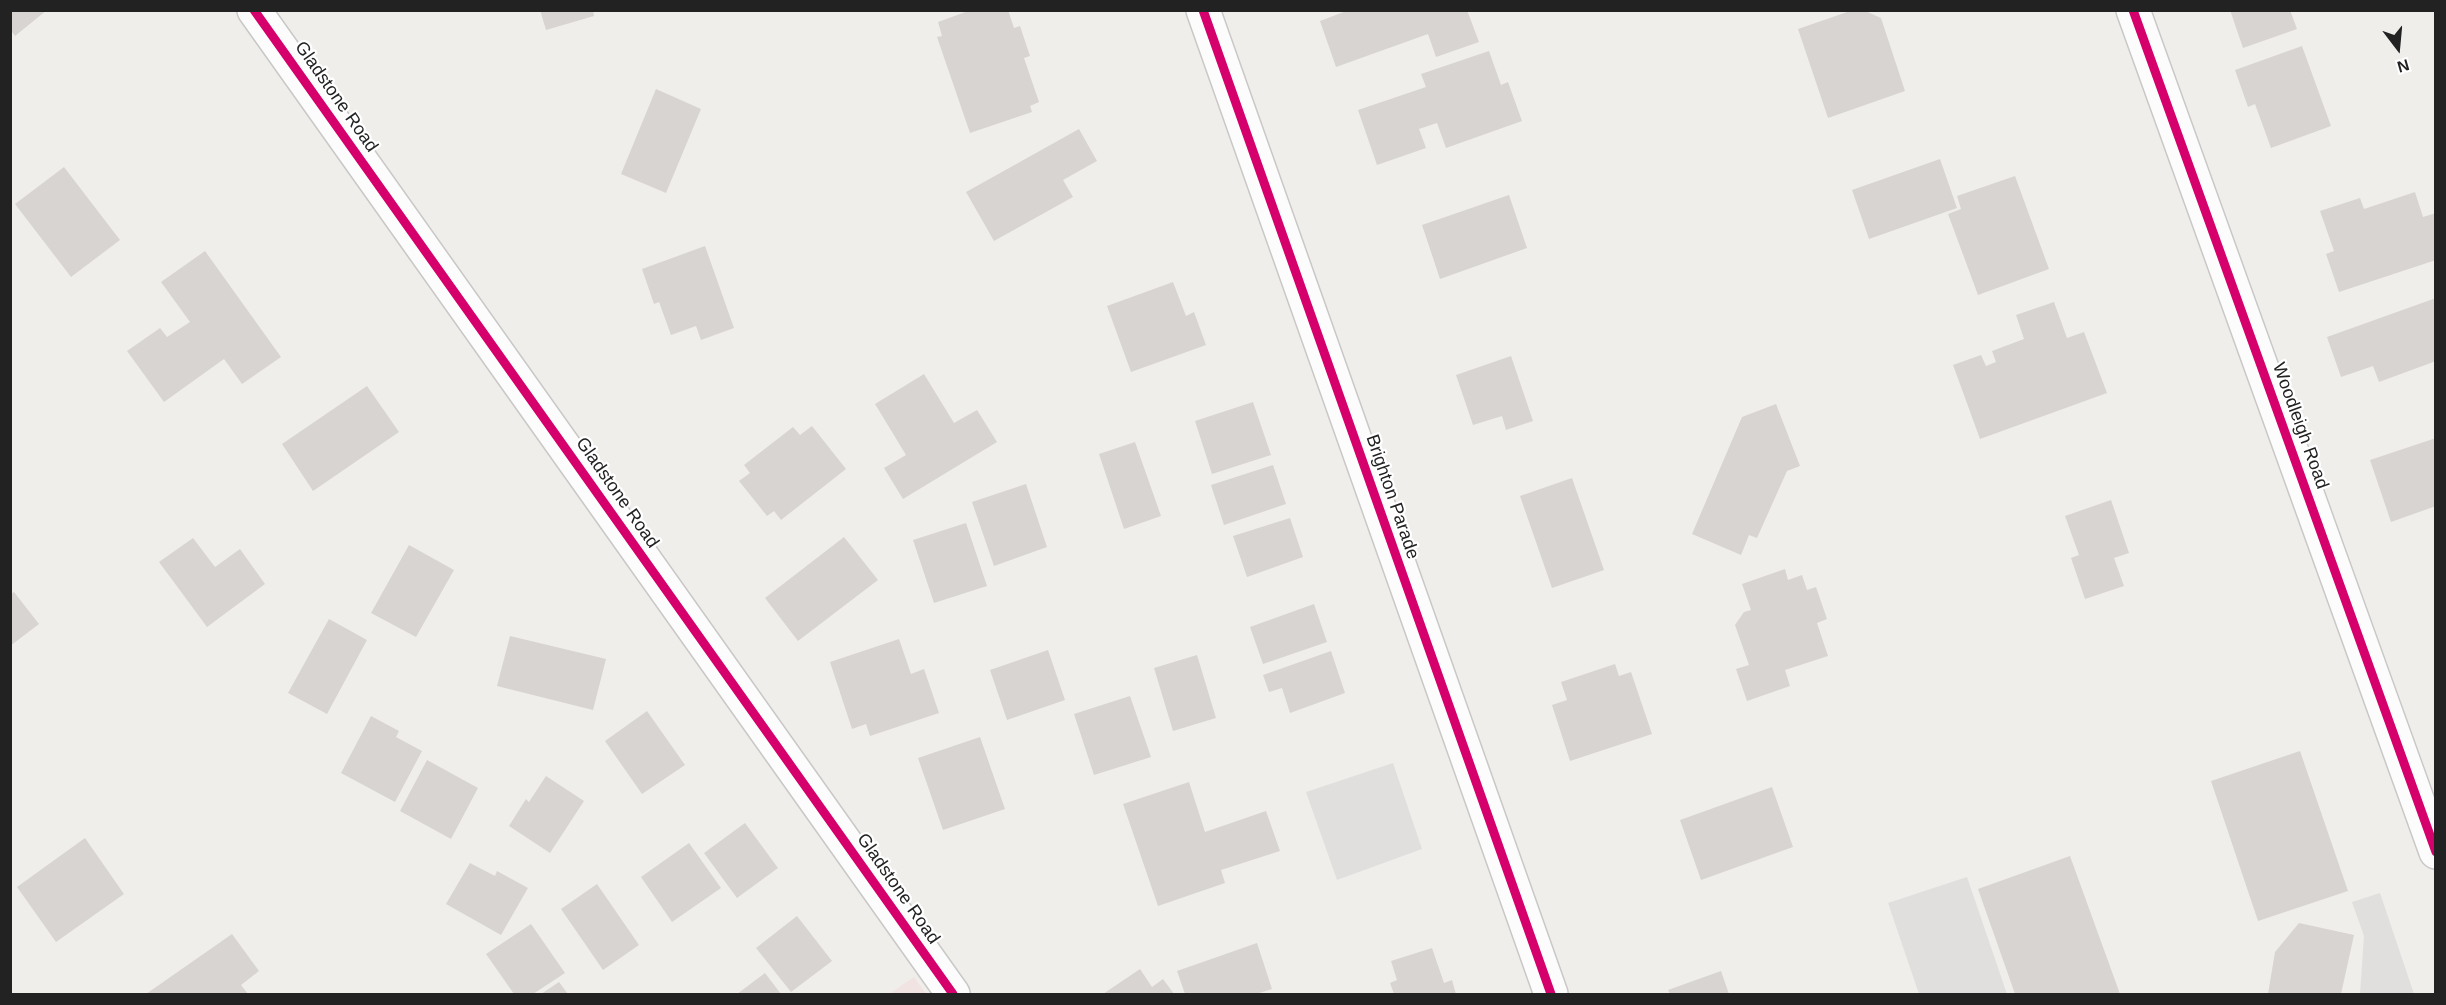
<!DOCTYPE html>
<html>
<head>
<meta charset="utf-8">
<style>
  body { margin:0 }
  #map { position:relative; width:2446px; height:1005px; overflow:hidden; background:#f0eeeb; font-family:Arial,sans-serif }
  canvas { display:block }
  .frame { position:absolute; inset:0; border:12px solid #222; pointer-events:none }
  .north { position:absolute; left:2368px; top:18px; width:60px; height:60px; -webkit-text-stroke:4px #fff; paint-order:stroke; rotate:164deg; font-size:16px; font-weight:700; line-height:24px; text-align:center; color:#222 }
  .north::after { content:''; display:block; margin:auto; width:21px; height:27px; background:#222; clip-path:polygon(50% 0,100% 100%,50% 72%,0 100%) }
</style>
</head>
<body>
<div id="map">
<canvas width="2446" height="1005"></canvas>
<div class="frame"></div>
<div class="north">N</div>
</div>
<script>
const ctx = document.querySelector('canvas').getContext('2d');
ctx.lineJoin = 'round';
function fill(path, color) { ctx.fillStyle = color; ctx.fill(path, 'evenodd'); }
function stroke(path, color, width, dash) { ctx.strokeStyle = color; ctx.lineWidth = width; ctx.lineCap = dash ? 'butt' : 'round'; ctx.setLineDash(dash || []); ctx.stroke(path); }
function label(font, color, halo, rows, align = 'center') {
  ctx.font = font + ' Arial,sans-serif'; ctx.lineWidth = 4.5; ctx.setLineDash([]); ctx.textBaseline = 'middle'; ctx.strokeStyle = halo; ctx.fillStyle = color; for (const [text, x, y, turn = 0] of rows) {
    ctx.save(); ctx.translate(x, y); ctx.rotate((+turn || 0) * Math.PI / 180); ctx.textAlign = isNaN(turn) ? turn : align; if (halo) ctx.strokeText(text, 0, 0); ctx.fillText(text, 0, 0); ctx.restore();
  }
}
fill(new Path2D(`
  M914,977L926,994H889Z`), '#f1e3e1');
fill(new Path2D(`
  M1393,763L1422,849L1337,880L1306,792Z
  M1967,877L2007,994H1919L1888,903Z
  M2380,893L2414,994H2360L2364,936L2352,902Z`), '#e0dfde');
fill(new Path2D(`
  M10,10H47L15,36L10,29Z
  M540,10H593L594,16L546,30Z
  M971,10H1008L1014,28L1020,26L1030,56L1024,58L1039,102L1030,106L1032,112L970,133L937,37L942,36L938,22Z
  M1349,10H1467L1479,42L1436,57L1428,34L1336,67L1320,21Z
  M1853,10H1863L1881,18L1905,91L1828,118L1798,29Z
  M2230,10H2290L2297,29L2243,48Z
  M2302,46L2331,126L2271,148L2255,104L2248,107L2235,70Z
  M1489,51L1501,85L1508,82L1522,121L1446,148L1437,123L1419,129L1426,148L1377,165L1358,110L1426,87L1421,74Z
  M656,89L701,109L666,193L621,174Z
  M1079,129L1097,161L1063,180L1073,197L994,241L966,192Z
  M1940,159L1957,208L1869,239L1852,190Z
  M64,167L120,240L71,277L15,204Z
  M2015,176L2049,269L1978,295L1948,214L1961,209L1957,196Z
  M2415,192L2423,217L2436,213V260L2339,292L2326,254L2334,251L2320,211L2360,198L2364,209Z
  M1509,195L1527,248L1440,279L1422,225Z
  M705,246L734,328L701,340L696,326L671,335L659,302L654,304L642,269Z
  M205,251L281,357L242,384L224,359L164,402L127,351L160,328L167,337L190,322L161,282Z
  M1173,282L1186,316L1194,312L1206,345L1131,372L1107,306Z
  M2436,298V361L2379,382L2373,366L2341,377L2327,337Z
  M2054,302L2067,338L2084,332L2107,393L1980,439L1953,365L1981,355L1986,366L1996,362L1992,351L2024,339L2016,315Z
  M1511,356L1533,421L1506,430L1502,416L1473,425L1456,375Z
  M924,374L954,423L977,410L997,442L903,499L884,468L906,455L875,404Z
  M367,386L399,432L313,491L282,444Z
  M1253,402L1271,455L1212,474L1195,421Z
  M1776,404L1800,466L1787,471L1757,538L1749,535L1741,555L1692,534L1742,417Z
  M812,426L846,469L781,520L774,511L767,516L739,481L750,473L744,465L793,427L800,435Z
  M2436,438V506L2391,522L2370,460Z
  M1135,442L1161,516L1124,529L1099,454Z
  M1273,465L1286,504L1224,525L1211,485Z
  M1572,478L1604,570L1552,588L1520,496Z
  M1026,484L1047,547L994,566L972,502Z
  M2111,500L2129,553L2114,558L2124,586L2085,599L2071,558L2079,555L2065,516Z
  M1290,518L1303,557L1247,577L1233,536Z
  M966,523L987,586L934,603L913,540Z
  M844,537L878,580L798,641L765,598Z
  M193,538L215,567L240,549L265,584L207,627L159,562Z
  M409,545L454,570L416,637L371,613Z
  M1785,569L1788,580L1802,575L1807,590L1816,587L1827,619L1817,623L1828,656L1785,670L1790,686L1747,701L1736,669L1749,665L1735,625L1744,612L1751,610L1742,584Z
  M14,592L39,624L10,646V595Z
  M1314,604L1327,642L1263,664L1250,627Z
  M329,619L367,640L327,714L288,693Z
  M510,636L606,659L593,710L497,686Z
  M899,639L911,674L924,669L939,713L870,736L866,724L852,729L830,662Z
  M1048,650L1065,700L1007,720L990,670Z
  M1331,651L1345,693L1290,713L1282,688L1269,692L1263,675Z
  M1197,655L1216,718L1173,731L1154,668Z
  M1615,664L1619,676L1631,672L1652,734L1570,761L1552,705L1567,700L1561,682Z
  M1130,696L1151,757L1094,775L1074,714Z
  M647,711L685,765L642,794L605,741Z
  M371,716L399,731L396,737L422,751L395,802L341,773Z
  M980,737L1005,809L943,830L918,758Z
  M2300,751L2348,891L2258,921L2211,781Z
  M427,760L478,788L451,839L400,811Z
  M546,776L584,801L550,853L509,826L526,799L529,802Z
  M1189,782L1205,832L1266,811L1280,851L1221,870L1225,883L1158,906L1123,804Z
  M1772,787L1793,847L1701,880L1680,820Z
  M745,823L778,868L737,898L704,853Z
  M85,838L124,894L56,942L17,887Z
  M689,843L721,888L672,922L641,877Z
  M2070,856L2120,994H2015L1978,889Z
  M470,863L495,876L497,871L528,888L501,935L446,904Z
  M597,884L639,945L603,970L561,909Z
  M797,916L832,961L791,992L756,948Z
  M2299,923L2354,935L2341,994H2268L2275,952Z
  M531,924L565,973L533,994H514L486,954Z
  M232,934L259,971L241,985L248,994H146Z
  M1257,943L1272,989L1256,994H1185L1177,971Z
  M1432,948L1444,983L1452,980L1456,994H1394L1390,983L1397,980L1391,961Z
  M1140,969L1152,987L1163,979L1174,994H1103Z
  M1721,971L1729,994H1670L1668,990Z
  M765,973L781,994H737Z
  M559,982L568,994H541Z`), '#d7d4d2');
const minor = new Path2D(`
  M254,10L953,994
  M1203,10L1551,994
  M2133,10L2436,852`);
stroke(minor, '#c9c8c7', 36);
stroke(minor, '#fdfcfc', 33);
stroke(new Path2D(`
  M254,10L953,994
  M1203,10L1551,994
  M2133,10L2436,852`), '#d6006c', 9);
label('18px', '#222', '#fff', [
  ["Gladstone Road",336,97,55],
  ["Woodleigh Road",2300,426,70],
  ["Gladstone Road",617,493,55],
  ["Brighton Parade",1392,497,71],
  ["Gladstone Road",898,889,55]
]);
</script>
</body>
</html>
